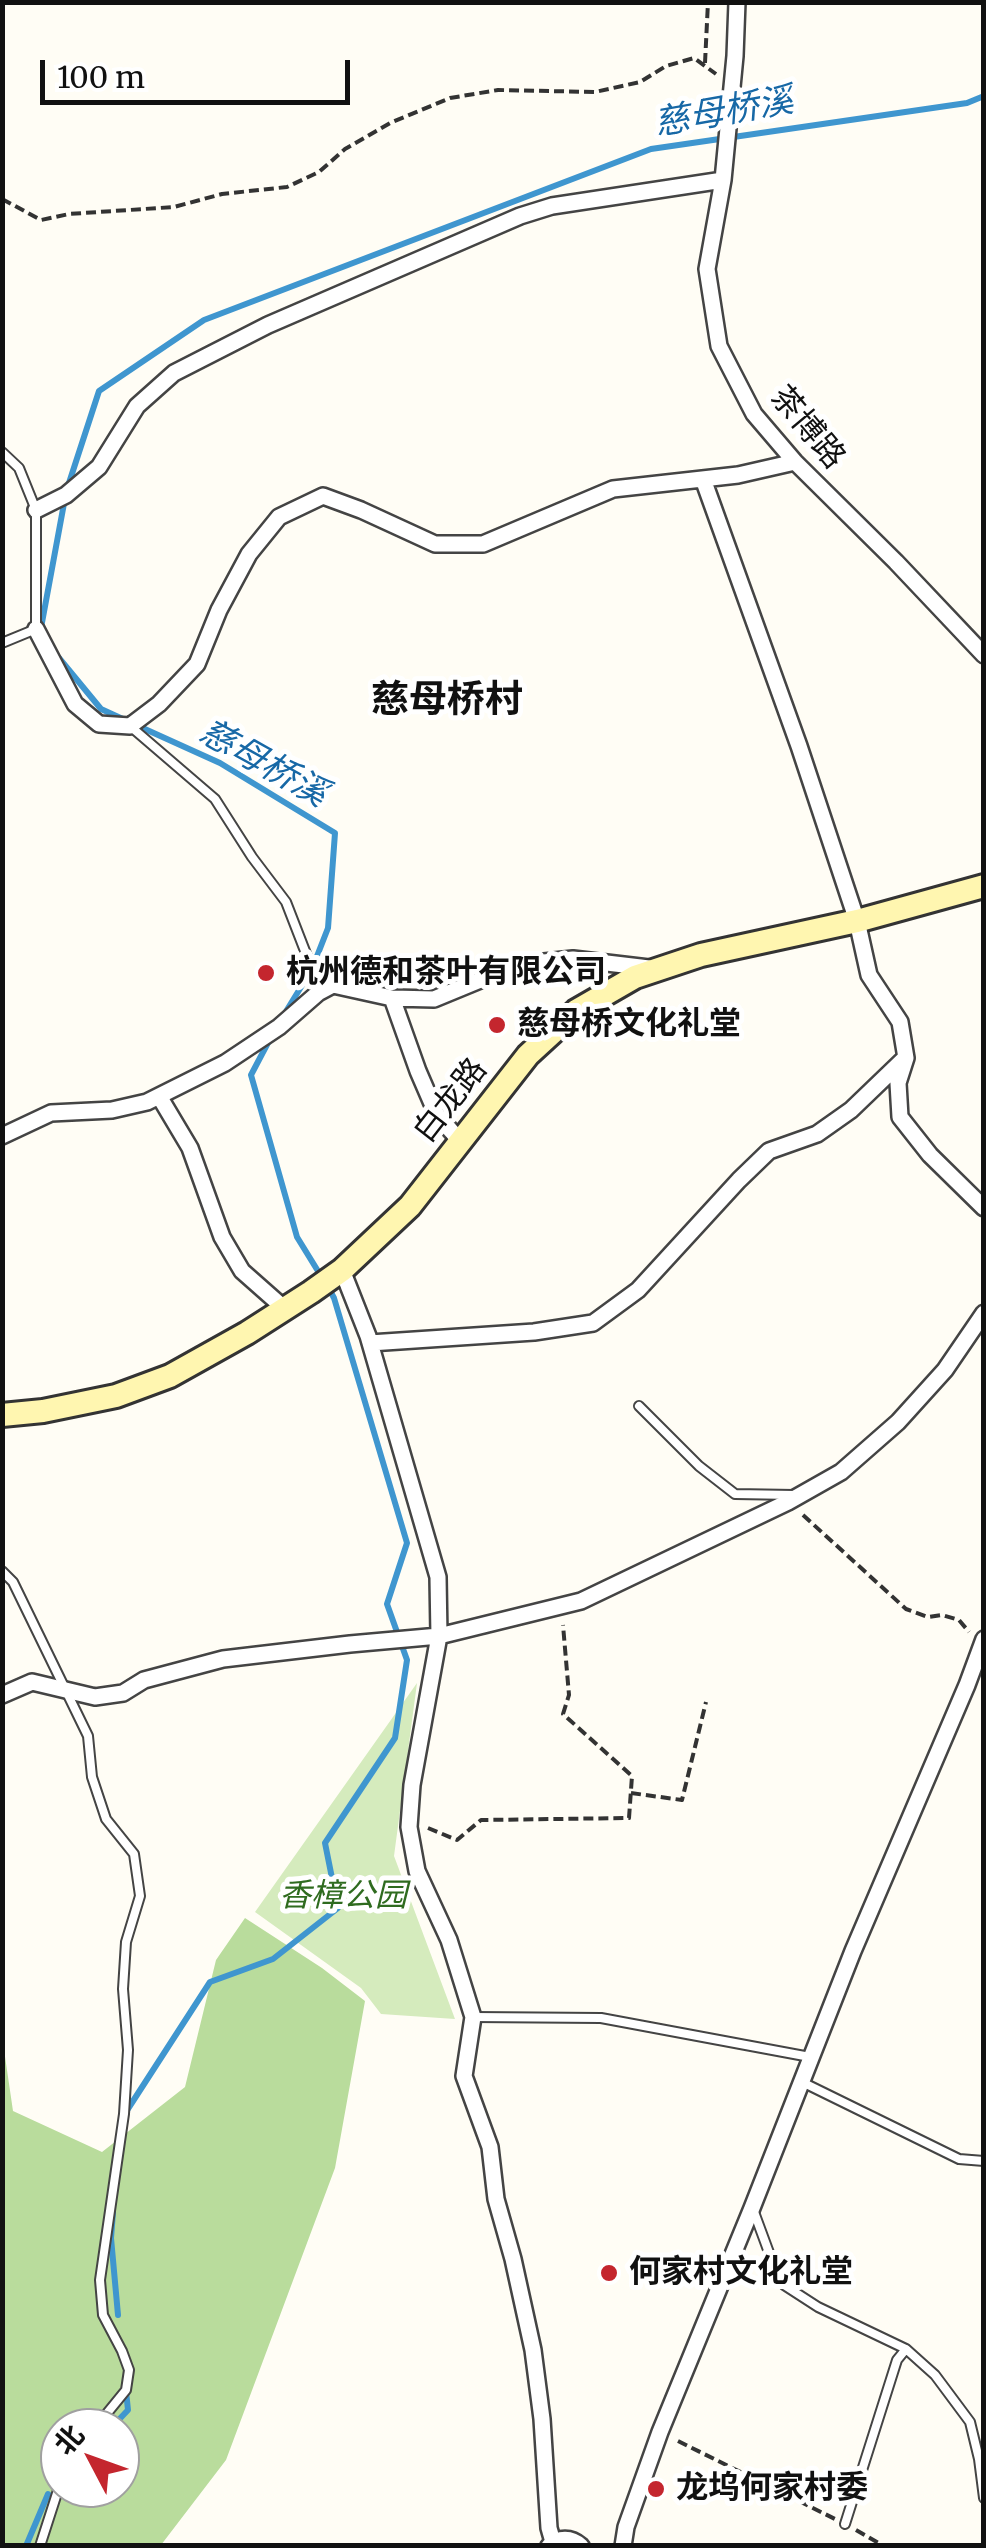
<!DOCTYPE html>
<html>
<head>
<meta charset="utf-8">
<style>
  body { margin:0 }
  #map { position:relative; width:986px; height:2548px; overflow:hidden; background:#fffdf5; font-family:Merriweather,"Noto Sans SC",serif }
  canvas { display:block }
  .frame { position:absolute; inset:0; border:5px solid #111; pointer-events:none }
  .north { position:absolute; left:40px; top:2408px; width:100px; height:100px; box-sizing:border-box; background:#fff; border:2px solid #a0a0a0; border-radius:50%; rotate:311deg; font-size:28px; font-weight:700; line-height:40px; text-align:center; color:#111 }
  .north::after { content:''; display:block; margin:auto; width:35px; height:45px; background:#c4262e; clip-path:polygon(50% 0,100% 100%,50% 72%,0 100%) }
  .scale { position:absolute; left:40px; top:60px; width:310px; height:45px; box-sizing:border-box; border:5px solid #111; border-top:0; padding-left:12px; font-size:30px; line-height:35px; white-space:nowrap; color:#111; -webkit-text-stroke:8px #fff; paint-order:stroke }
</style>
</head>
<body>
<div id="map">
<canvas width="986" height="2548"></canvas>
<div class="frame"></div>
<div class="north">北</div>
<div class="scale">100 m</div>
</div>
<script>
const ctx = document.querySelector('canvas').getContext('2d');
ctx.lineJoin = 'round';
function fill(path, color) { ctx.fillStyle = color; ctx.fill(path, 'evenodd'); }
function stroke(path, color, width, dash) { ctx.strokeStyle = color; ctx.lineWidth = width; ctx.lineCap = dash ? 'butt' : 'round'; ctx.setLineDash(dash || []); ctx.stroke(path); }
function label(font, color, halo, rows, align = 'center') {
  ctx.font = font + ' Merriweather,"Noto Sans SC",serif'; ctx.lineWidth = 10; ctx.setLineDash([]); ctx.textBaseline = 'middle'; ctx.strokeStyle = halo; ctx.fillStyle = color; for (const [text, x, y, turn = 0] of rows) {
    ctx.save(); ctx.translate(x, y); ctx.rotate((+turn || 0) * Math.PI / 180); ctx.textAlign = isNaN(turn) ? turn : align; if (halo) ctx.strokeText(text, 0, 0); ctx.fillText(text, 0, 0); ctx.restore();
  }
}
fill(new Path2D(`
  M417,1683L394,1856L455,2019L381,2014L361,1988L255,1912Z`), '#d5ebbd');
fill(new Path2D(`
  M245,1918L322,1968L365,2001L335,2168L226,2460L161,2545H3L2,2036L13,2111L102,2152L185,2087L216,1960ZM60,2428H120V2488H60Z`), '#b9dc9c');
stroke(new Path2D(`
  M68,486L99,391L204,320L651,149L967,103L984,96
  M41,628L65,498
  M59,658L101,709L125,720
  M136,725L220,763L335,833L328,928L312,969L282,1018
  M271,1037L251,1075L297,1237L321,1276
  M124,2115L210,1982L273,1959L338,1908L325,1843L395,1738L407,1660L387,1604L407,1543L334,1298L328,1287
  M113,2212L111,2238L118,2315
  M111,2428L128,2410L126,2391
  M26,2546L48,2494`), '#3f96cf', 6);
const lane = new Path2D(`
  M2,452L19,468L36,510V629L2,643
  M130,726L215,799L252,857L286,902L312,969L333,985
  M639,1406L699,1466L735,1494L794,1495
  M2,1571L13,1582L88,1736L92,1777L106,1819L134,1854L140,1896L126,1942L123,1989L128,2050L124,2114L100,2280L103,2315L122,2351L129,2370L126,2390L95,2428
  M473,2017L601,2018L810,2057
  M802,2082L959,2159L984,2161
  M754,2212L771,2258L784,2285L818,2307L906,2349L935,2375L970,2422L979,2459L984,2498
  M845,2524L897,2360L906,2349
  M40,2546L60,2484`);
const street = new Path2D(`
  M737,2L735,56L723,180L707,269L719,346L754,414L795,462L896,562L984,655
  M703,479L799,746L857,921L869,975L900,1022L906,1058L898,1083L900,1117L930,1155L984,1208
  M36,510L66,495L99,467L137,406L174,373L268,325L520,216L552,206L723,180
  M36,629L75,704L99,724L130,726L159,704L197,664L219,610L249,554L279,517L323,496L361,510L435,544H483L613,489L738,475L795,462
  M392,998L418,1071L437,1115L461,1142
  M159,1096L190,1148L222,1237L242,1271L285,1309
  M2,1136L51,1113L112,1110L147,1102L225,1063L279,1027L318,993L333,985L392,998L434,999L485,978L534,963L573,959L649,968
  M342,1270L368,1336L438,1577L439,1636L412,1785L409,1827L417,1871L449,1940L473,2017L464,2076L490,2147L496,2199L513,2259L533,2350L542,2419L549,2528L553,2542
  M370,1343L534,1332L593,1323L638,1290L739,1180L769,1151L817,1134L851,1110L903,1060
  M2,1695L32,1682L95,1697L123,1693L144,1680L223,1659L350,1644L439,1636L581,1601L788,1502L841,1472L898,1422L945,1370L984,1313
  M549,2546C559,2537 571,2537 581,2546
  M623,2546L626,2527L660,2432L752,2208L853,1951L967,1685L984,1639`);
const secondary = new Path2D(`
  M2,1415L43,1411L116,1396L170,1376L247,1333L311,1292L342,1270L410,1206L528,1055L576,1011L635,977L701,955L857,921L984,886`);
stroke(lane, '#444', 12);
stroke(street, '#444', 20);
stroke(secondary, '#333', 28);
stroke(new Path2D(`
  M705,63L708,2
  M2,199L41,220L69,214L174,207L222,194L287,187L319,172L345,149L390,123L450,98L498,90L595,92L640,82L666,66L694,58L716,74
  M803,1515L906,1609L928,1617L942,1615L959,1620L969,1632
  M631,1793L682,1800L706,1702
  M428,1828L457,1840L481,1820L629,1818L632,1776L563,1714L569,1695L563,1625
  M678,2441L835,2519
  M856,2530L884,2546`), '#333', 4, [10, 5]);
stroke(lane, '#fff', 8);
stroke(street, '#fff', 15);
stroke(secondary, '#fff6b0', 22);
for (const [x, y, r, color] of [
  [266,973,10,"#c4262e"],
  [497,1025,10,"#c4262e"],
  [609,2273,10,"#c4262e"],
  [656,2489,10,"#c4262e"]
]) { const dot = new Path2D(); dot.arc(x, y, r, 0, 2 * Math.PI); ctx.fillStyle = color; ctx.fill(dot); stroke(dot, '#fff', 4); }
label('32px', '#111', '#fff', [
  ["茶博路",807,428,50],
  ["白龙路",451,1101,-52]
]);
label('bold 32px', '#111', '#fff', [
  ["杭州德和茶叶有限公司",286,973],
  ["慈母桥文化礼堂",517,1025],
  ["何家村文化礼堂",629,2273],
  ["龙坞何家村委",676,2489]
], 'left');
label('italic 32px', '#2f6b1f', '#fff', [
  ["香樟公园",343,1897]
]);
label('italic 35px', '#1768a6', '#fff', [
  ["慈母桥溪",724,113,-10],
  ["慈母桥溪",263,764,29]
]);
label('bold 38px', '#111', '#fff', [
  ["慈母桥村",447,701]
]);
</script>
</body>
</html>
